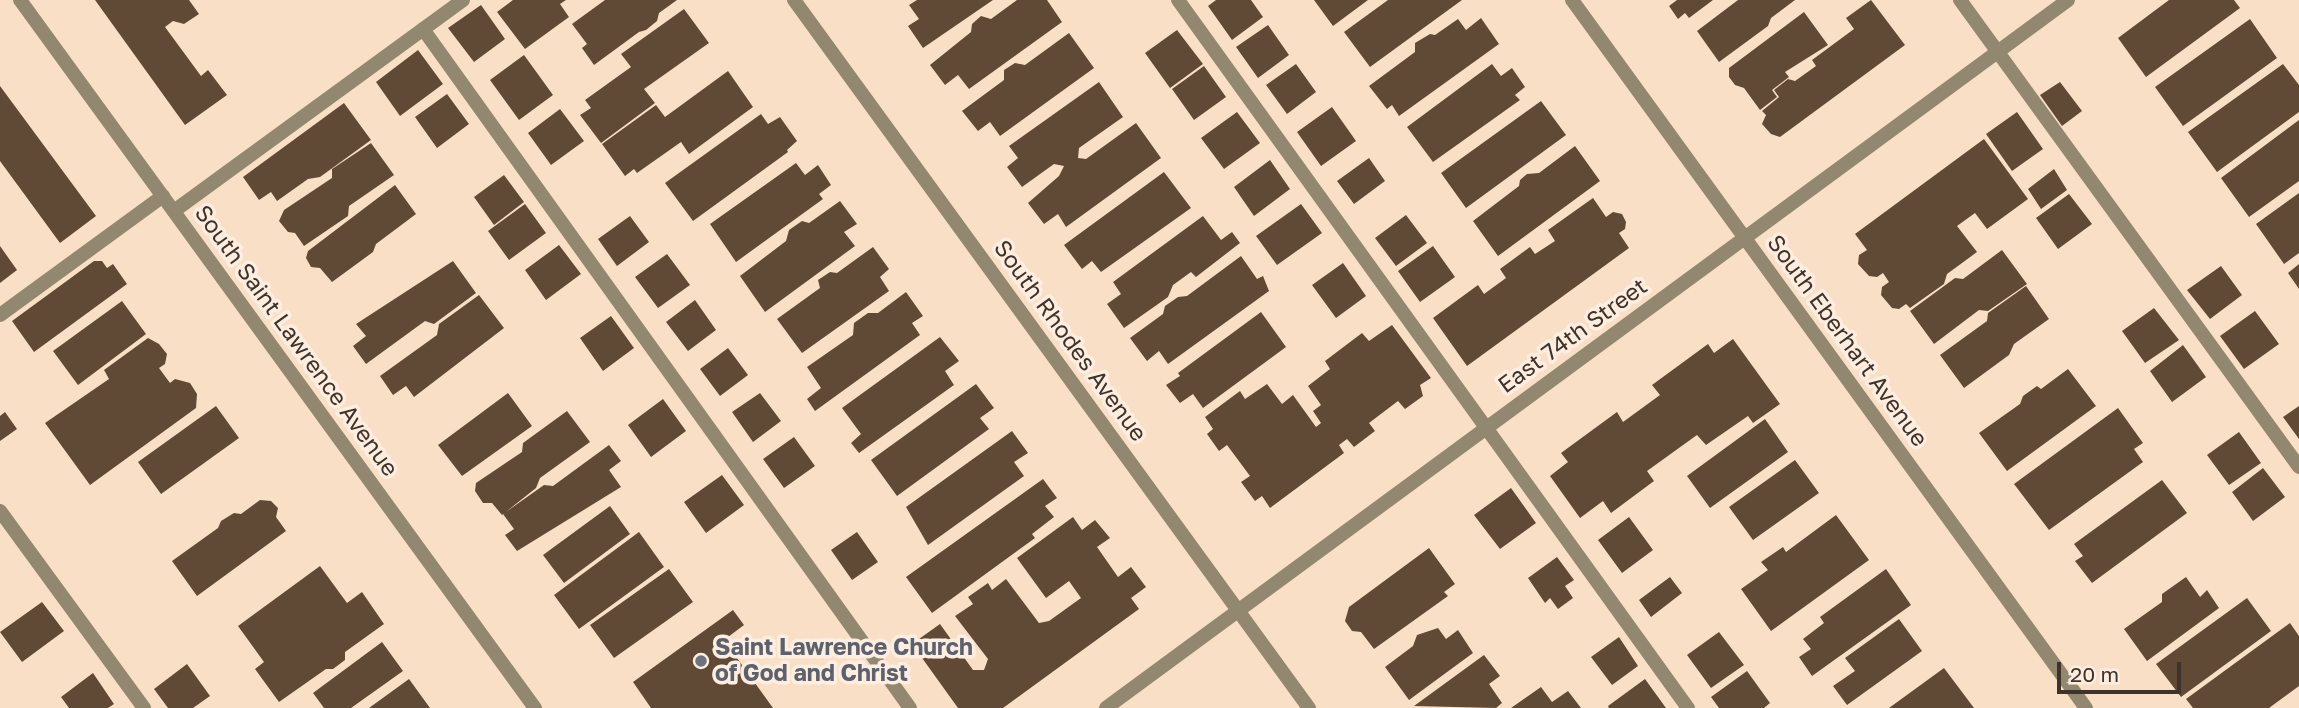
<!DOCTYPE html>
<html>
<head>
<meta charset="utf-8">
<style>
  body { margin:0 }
  #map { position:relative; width:2299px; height:708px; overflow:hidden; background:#fadfc7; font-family:"Golos Text",sans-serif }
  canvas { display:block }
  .scale { position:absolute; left:2057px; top:662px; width:124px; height:32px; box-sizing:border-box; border:4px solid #3d332a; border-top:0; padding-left:9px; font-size:21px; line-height:24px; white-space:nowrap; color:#3d332a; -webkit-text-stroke:5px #ffeee0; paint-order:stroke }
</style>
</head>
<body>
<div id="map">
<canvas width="2299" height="708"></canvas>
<div class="scale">20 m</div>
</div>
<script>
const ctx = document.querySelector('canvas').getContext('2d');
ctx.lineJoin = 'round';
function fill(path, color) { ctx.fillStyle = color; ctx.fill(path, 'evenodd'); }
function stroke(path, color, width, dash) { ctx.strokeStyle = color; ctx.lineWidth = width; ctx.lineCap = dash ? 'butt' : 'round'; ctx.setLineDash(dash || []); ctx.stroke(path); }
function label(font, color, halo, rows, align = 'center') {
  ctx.font = font + ' "Golos Text",sans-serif'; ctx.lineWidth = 7; ctx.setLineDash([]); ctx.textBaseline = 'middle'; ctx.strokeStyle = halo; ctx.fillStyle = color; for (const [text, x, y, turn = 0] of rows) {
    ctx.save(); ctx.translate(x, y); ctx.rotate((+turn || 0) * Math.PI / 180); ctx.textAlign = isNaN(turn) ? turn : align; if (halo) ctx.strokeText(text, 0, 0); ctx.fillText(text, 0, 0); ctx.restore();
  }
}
fill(new Path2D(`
  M95,0H189L199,14L184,24L173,21L165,27L201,76L208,70L227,95L185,125Z
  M513,0H566L560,4L569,17L525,49L497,12Z
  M605,0H677L659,13L657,21L646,30L639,32L594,65L582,48L587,44L572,24Z
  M917,0H993L923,48L908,26L919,19L909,5Z
  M1017,0H1047L1062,22L969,89L958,75L945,85L930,65L971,32L972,24L981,16L991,19Z
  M1216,0H1251L1263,17L1232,40L1208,6Z
  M1314,0H1368L1333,26Z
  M1388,0H1462L1370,67L1344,32Z
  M1677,0H1713L1689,18L1685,13L1678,19L1669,6Z
  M1738,0H1795L1771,18L1768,26L1719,62L1697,31Z
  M1871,0L1905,45L1780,137L1771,134L1762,124L1766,115L1762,111L1779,97L1774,90L1788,79L1795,81L1816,66L1812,60L1854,29L1846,18Z
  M2169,0H2234L2240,8L2146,77L2118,38Z
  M481,5L505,39L474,62L448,28Z
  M684,9L709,43L644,89L655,103L601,143L580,115L591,108L585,100L631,67L621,54Z
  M1804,12L1828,45L1785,72L1789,77L1772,90L1777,97L1760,110L1744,88L1735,85L1729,77V68Z
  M1481,18L1499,44L1399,116L1392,105L1387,109L1369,86L1415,52V43L1430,34L1435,35L1458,19L1466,30Z
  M2250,19L2277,58L2183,126L2155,87Z
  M1268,25L1289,55L1258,78L1236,47Z
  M1177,30L1203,64L1170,88L1145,53Z
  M1069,33L1094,68L1000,136L990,122L978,131L962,111L1004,80V70L1015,63L1025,65Z
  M418,50L443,84L400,116L376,82Z
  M524,55L553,95L519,120L490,80Z
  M1296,64L1316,92L1287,114L1266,85Z
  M1492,64L1501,76L1512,68L1525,87L1515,95L1520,100L1433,162L1407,127Z
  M2283,64L2299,85V112L2217,172L2188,132Z
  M1204,66L1226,97L1194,120L1172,89Z
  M728,71L753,107L689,154L681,142L637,173L634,169L625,176L602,144L656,105L665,117Z
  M1099,82L1123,117L1079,148L1078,158L1086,159L1136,123L1161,158L1066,227L1058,214L1044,224L1028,203L1059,176L1064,166L1054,164L1022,187L1007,167L1018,158L1009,146Z
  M2060,82L2082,111L2062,126L2040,95Z
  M0,86L96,216L60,243L0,161Z
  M447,94L469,124L437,148L415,117Z
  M1541,101L1566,135L1466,208L1441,173Z
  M344,103L371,140L320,177L308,179L277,201L271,192L259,200L243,177Z
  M1332,107L1356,141L1321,166L1297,132Z
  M560,109L584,141L551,165L528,133Z
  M1237,112L1260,143L1224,169L1201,138Z
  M2017,112L2043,149L2012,171L1986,134Z
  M761,114L768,124L780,117L797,141L787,150L788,152L693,221L665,183Z
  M2299,120V181L2249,217L2221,178Z
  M1984,139L2028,199L1987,229L1975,213L1957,226L1977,252L1947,274L1944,284L1910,308L1906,304L1899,309L1892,308L1881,295L1882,287L1889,282L1883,273L1877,277L1869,276L1858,264L1859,255L1867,250L1855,234Z
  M371,143L394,175L349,206L348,216L304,246L295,233L288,232L279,221L284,210L332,178V169Z
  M1575,146L1600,181L1498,256L1473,221L1519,186L1520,180L1527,174L1539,173Z
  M1369,158L1385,181L1354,204L1337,181Z
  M1270,160L1290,189L1254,216L1234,187Z
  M796,163L805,175L818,165L831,185L819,194L823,199L736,262L710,224Z
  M2054,169L2067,190L2041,209L2028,189Z
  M1164,172L1191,208L1101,272L1092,261L1082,269L1064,245Z
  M504,175L524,202L494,225L474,197Z
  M395,185L416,214L376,244L373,252L332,282L320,268L311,267L306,258L308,251Z
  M2299,193V253L2284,264L2256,224Z
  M2069,194L2092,224L2058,249L2036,218Z
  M1593,198L1606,217L1613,212L1622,214L1626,222L1625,229L1619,233L1629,248L1467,366L1433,318L1478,285L1484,294L1506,278L1500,269L1530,247L1535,254L1555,241L1548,230Z
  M840,201L857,224L844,232L855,246L765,312L740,276L786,241L789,230L802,221L809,223Z
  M525,204L546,233L509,260L488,231Z
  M1301,204L1322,233L1277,265L1256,236Z
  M1406,215L1427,243L1396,266L1375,238Z
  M630,216L649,242L617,266L598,239Z
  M1203,216L1221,240L1232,232L1240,243L1196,277L1191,272L1173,285L1168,297L1124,328L1107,304L1121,294L1113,282Z
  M559,245L581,274L546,300L525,270Z
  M0,246L17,270L0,283Z
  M1433,246L1455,277L1420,302L1398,271Z
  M873,247L889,269L880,277L889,291L802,353L777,319L820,288L818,280L830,272L837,273Z
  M2002,250L2027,284L1988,311L1979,310L1934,344L1910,311L1955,278L1963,279Z
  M667,254L690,285L658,308L635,277Z
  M1241,256L1257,279L1263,276L1269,291L1168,364L1159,351L1147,361L1130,338L1163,314L1165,306L1178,297L1187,296Z
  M94,261H102L107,268L113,264L127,284L34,352L12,321Z
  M453,261L476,293L434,324L425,321L366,364L353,346L366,336L356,324Z
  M1343,263L1366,296L1336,318L1312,285Z
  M2299,264V289L2288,273Z
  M2221,266L2242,295L2210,319L2187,290Z
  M2026,286L2049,319L2014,344L2009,355L1964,388L1940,355L1987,321L1988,313Z
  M906,292L923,316L912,323L920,335L815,411L807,399L821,388L807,367L853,335L854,323L868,313H878Z
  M479,295L504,328L414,397L406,386L393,395L380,376L437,335L439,324Z
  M695,300L716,330L688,351L666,322Z
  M122,301L146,334L78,385L53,351Z
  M2154,308L2179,340L2145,363L2122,331Z
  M2255,311L2279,344L2244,369L2220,336Z
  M1261,312L1286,347L1203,408L1193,394L1180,403L1166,385L1180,376L1178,373Z
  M611,316L634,348L603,371L580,338Z
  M1392,325L1431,378L1420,385L1423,396L1405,409L1398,401L1369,423L1375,431L1354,447L1347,439L1339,445L1344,453L1270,508L1262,496L1255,501L1241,482L1250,476L1227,445L1219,451L1207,434L1213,429L1205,417L1240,391L1245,399L1267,384L1282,404L1293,395L1316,427L1321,423L1313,411L1321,405L1308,386L1330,369L1325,361L1362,333L1369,341Z
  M940,337L959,361L945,371L954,385L859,453L851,443L861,434L842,408Z
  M148,338L159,344L167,354L165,364L159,368L170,383L175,379L190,383L197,394L196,408L90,485L45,423L109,379L104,370Z
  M1733,339L1780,404L1753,423L1748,416L1706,445L1697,435L1647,471L1654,481L1611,513L1603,501L1580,518L1550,476L1568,462L1561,453L1617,412L1623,422L1660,395L1652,385L1708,344L1714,353Z
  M2183,345L2206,377L2172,402L2150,371Z
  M728,348L748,375L720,396L700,369Z
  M2068,369L2096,406L2007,471L1979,433L2020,404L2023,396L2037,386L2041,389Z
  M976,384L994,408L980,418L989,429L897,496L871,460Z
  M508,393L532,426L462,476L438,445Z
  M760,393L781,421L753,442L732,412Z
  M663,399L686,431L651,457L628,425Z
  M216,406L239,438L161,494L138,462Z
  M2299,406V439L2283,417Z
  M2118,408L2143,443L2134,449L2143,462L2049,530L2014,484Z
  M567,411L590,442L540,478L536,488L502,515L492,503H483L475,491L476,483L522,452L523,443Z
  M5,412L17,429L0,441V416Z
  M1765,419L1788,452L1710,508L1687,476Z
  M1012,431L1028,453L1014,462L1024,476L928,545L906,507Z
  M2239,432L2261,463L2229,485L2207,455Z
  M794,437L815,466L784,488L763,459Z
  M609,445L621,461L609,470L621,487L517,551L505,535L514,529L503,514L544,485L553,486Z
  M1795,460L1819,493L1753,540L1729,507Z
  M2263,468L2285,497L2253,521L2232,492Z
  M722,475L744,505L706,533L684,502Z
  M1043,479L1057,498L1045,506L1054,517L1032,534L1035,538L932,613L906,577Z
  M2162,480L2187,513L2092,583L2075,561L2083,556L2074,544Z
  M1511,488L1536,523L1500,549L1474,515Z
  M260,500L271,501L278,508L276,517L286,531L197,596L172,561L218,528L221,521L234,513L241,514Z
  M610,506L630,534L564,583L543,555Z
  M1836,515L1869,560L1771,631L1741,589L1768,570L1761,562L1783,547L1786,552Z
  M1073,517L1082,530L1095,520L1110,538L1097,547L1118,577L1131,567L1146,587L1131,598L1139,609L1003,708H958L912,644L940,624L973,670H984L988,659L955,616L973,604L968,597L988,583L992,590L1006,579L1039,623L1049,621L1081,598L1069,581L1046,598L1017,558Z
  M1629,517L1653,550L1622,573L1598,540Z
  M639,532L664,567L579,629L554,595Z
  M857,532L878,562L852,580L831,550Z
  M1429,548L1455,584L1444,592L1448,596L1374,649L1361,632L1352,631L1345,621L1349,607Z
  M1557,557L1574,580L1565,586L1573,598L1558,609L1550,598L1545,603L1528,578Z
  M320,566L347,603L362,592L384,624L345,652V660L333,669H326L279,702L255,669L264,662L238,626Z
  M669,569L693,602L614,658L590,625Z
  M1886,569L1911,605L1812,676L1799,657L1811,649L1803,639L1824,623L1820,617Z
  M1670,577L1682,593L1651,617L1639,600Z
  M2186,577L2200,597L2207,590L2219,608L2147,661L2124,629L2162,602V594Z
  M2247,598L2271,631L2181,697L2156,664Z
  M42,602L64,631L22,662L0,632Z
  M733,610L744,625L724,640L773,708H651L633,682Z
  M1899,619L1922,651L1847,705L1833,686L1855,671L1845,658Z
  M2290,623L2299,636V686L2269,708H2193L2186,699Z
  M1438,628L1446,639L1458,630L1473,653L1409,700L1385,667L1413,646L1417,635Z
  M1719,632L1744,665L1711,688L1687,655Z
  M1619,637L1638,666L1612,685L1591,657Z
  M382,642L403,671L351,708H324L313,693Z
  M1484,655L1500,676L1489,684L1502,703L1496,708L1414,706Z
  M187,664L210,696L193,708H168L154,689Z
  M1944,668L1974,708H1889Z
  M1747,671L1770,703L1764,708H1719L1711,697Z
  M93,673L114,704L108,708H69L61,697Z
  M409,679L430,708H369Z
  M1645,679L1666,708H1609L1608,706Z
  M1541,687L1552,702L1568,691L1581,708H1511Z`), '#604a36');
stroke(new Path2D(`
  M1178,0L1688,708
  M1960,0L2299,467
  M423,29L910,708
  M174,211L463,0
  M0,315L163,196
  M0,511L144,708`), '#91886f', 14);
stroke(new Path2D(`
  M20,0L535,708
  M794,0L1309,708
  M1572,0L2086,708
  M1106,708L2068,0`), '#91886f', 14);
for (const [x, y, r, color] of [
  [701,661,7,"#6b7280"]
]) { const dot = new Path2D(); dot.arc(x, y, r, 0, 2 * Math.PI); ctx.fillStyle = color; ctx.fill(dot); stroke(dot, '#ffeee0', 2.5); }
label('23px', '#3d332a', '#ffeee0', [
  ["East 74th Street",1573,336,-36],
  ["South Saint Lawrence Avenue",296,341,54],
  ["South Rhodes Avenue",1070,341,54],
  ["South Eberhart Avenue",1847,341,54]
]);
label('bold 23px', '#5b616d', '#ffeee0', [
  ["Saint Lawrence Church",715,648],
  ["of God and Christ",715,674]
], 'left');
</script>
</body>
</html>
